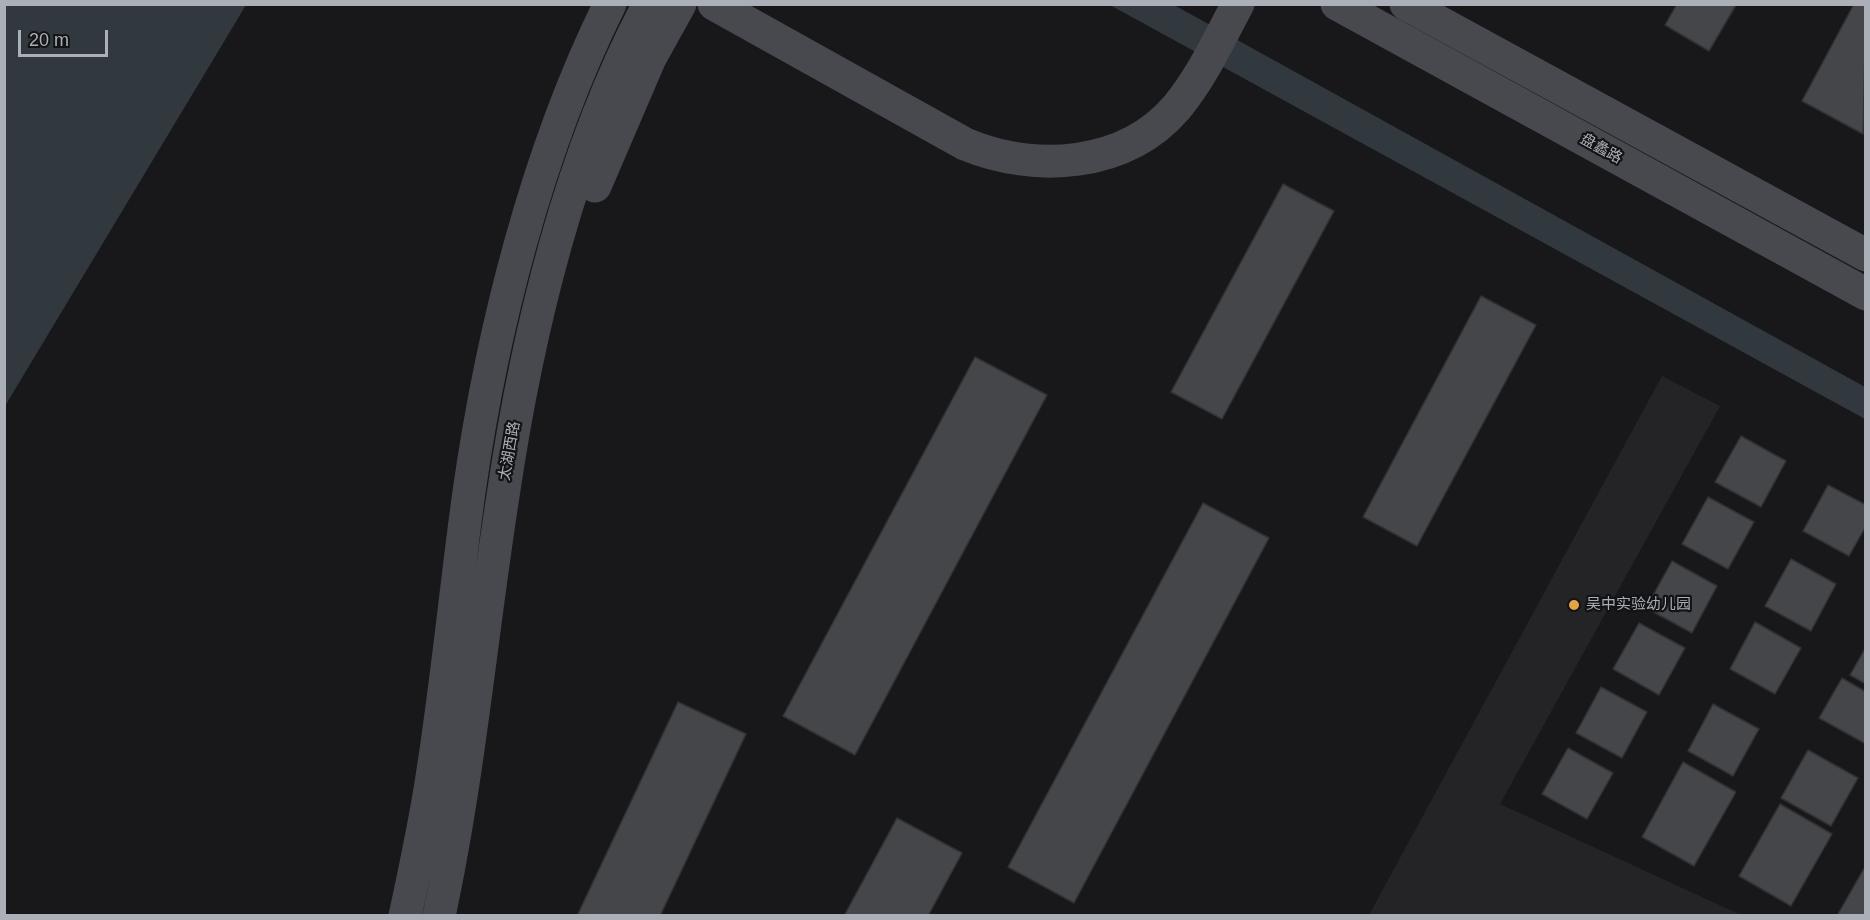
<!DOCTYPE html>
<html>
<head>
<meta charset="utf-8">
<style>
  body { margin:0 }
  #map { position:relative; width:1870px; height:920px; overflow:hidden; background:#18181a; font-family:Arial,sans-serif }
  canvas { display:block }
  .frame { position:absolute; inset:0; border:6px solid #abb0b8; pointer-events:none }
  .scale { position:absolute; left:18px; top:30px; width:90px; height:27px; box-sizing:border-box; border:3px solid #abb0b8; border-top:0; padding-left:8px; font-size:18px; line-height:21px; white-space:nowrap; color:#abb0b8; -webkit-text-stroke:4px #131315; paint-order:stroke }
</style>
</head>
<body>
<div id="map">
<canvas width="1870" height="920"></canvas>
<div class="frame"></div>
<div class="scale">20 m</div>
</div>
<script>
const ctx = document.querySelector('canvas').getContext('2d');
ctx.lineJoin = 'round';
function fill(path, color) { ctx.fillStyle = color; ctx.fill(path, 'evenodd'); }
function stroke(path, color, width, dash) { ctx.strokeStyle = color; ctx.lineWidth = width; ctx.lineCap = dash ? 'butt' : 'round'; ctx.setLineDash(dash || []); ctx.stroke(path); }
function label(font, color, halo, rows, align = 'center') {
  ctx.font = font + ' Arial,"Noto Sans SC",sans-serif'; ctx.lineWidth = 4.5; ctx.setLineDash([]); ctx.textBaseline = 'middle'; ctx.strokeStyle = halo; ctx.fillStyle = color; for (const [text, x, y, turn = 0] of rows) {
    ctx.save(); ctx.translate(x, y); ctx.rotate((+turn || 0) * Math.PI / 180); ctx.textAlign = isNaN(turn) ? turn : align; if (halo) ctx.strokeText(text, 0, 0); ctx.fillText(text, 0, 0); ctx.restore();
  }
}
fill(new Path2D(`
  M1662,376L1720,406L1500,804L1741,915H1369Z`), '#242426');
fill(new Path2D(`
  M5,4L246,5L5,406L4,5Z
  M1110,5H1174L1865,387V419Z`), '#31393f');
const building = new Path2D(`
  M1677,4H1735L1736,5L1709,51L1665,25Z
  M1854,4H1866L1863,134L1802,101Z
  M1283,184L1334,211L1222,419L1171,392Z
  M1481,296L1536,325L1417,546L1363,517Z
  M975,357L1047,395L855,755L783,716Z
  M1741,436L1786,461L1761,507L1715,482Z
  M1828,485L1866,505V526L1849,556L1803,531Z
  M1708,497L1754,522L1728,569L1682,544Z
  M1203,503L1269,538L1074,903L1008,867Z
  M1791,559L1836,584L1811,631L1765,606Z
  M1672,561L1717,586L1692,633L1646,608Z
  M1755,622L1801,648L1775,694L1730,669Z
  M1639,623L1685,648L1659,695L1613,669Z
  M1866,647V684L1850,675Z
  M1842,678L1866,692V744L1819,718Z
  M1601,687L1647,712L1622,758L1576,733Z
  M678,702L746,734L660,916H577Z
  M1713,704L1759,729L1733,776L1688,751Z
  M1568,748L1613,773L1587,819L1542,794Z
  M1808,750L1858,778L1831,826L1781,798Z
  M1683,762L1736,792L1694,866L1642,837Z
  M1780,804L1832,834L1791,906L1739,876Z
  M897,818L962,853L928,916H844Z
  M1866,865V916H1840L1838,914Z`);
fill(building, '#454649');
stroke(building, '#323235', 1.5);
stroke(new Path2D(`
  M714,4L965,144C1035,173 1125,168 1177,107C1202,77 1219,39 1238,4
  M1337,4L1866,294
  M1406,4L1866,255
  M595,186L650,58L680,4
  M405,916C415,870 425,823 432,777C447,682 456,586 469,492C492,330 537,151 610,4
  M439,916C469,777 481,636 503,496C527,333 571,150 649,4`), '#47494e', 33);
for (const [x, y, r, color] of [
  [1574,605,6,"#e3a446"]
]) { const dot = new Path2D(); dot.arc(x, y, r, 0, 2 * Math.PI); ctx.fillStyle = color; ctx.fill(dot); stroke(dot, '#131315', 2); }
label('15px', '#abb0b8', '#131315', [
  ["盘蠡路",1601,149,29],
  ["太湖西路",510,451,-80]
]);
label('15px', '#abb0b8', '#131315', [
  ["吴中实验幼儿园",1586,605]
], 'left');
</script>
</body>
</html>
